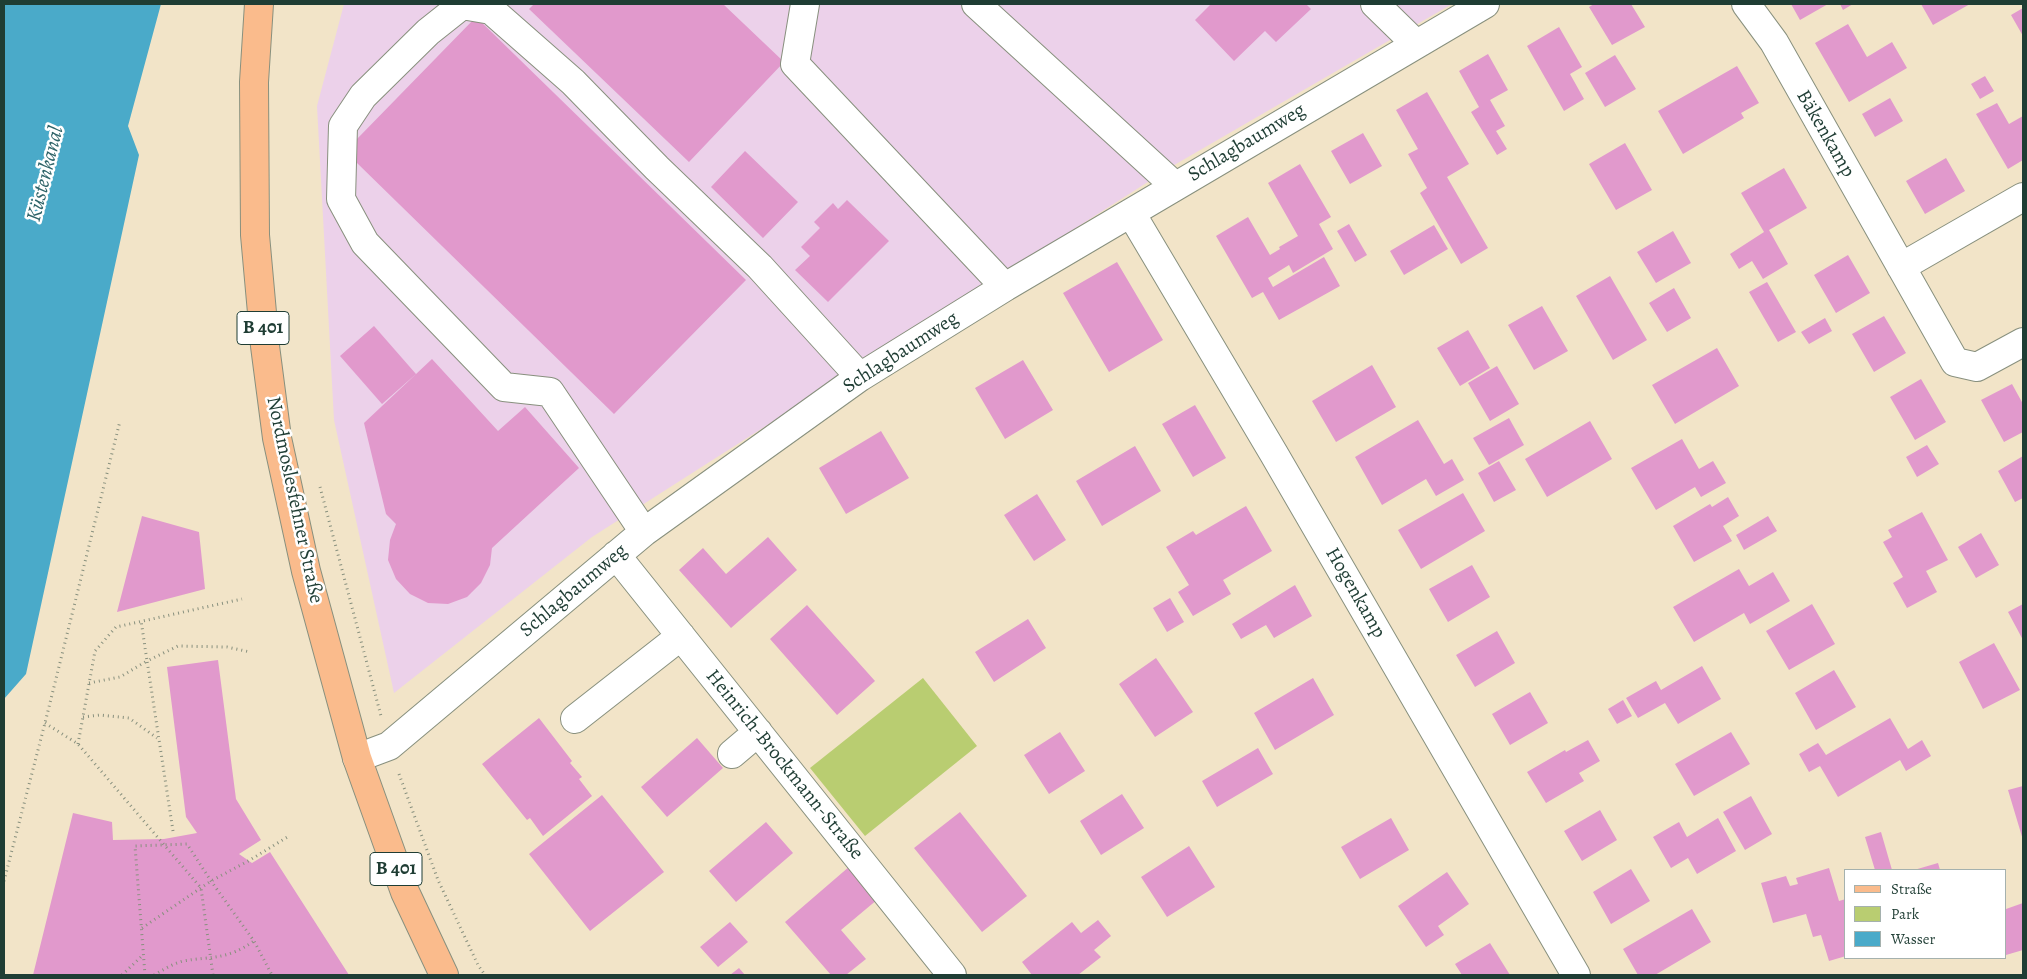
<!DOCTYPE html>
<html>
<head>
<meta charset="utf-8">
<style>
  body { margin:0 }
  #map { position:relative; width:2027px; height:979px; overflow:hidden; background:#f2e4c8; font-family:Alegreya,serif }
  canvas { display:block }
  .frame { position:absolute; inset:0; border:5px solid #1f3d34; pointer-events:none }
  .legend { position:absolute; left:1844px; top:869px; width:162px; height:90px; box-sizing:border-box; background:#fff; border:1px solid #a5b1ae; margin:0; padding:6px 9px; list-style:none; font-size:15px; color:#1f3d34 }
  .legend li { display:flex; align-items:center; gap:10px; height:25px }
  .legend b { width:25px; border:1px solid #a5b1ae }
</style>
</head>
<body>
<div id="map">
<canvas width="2027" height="979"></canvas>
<div class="frame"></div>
<ul class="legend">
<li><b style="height:6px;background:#fabb8c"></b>Straße</li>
<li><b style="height:14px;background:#b9cd71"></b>Park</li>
<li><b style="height:14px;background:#4aaac9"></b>Wasser</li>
</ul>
</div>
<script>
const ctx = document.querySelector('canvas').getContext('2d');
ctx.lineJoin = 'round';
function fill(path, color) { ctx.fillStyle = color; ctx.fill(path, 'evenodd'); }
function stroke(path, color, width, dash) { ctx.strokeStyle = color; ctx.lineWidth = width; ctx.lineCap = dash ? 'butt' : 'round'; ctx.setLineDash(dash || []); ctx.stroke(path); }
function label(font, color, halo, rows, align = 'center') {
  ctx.font = font + ' Alegreya,serif'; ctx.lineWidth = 5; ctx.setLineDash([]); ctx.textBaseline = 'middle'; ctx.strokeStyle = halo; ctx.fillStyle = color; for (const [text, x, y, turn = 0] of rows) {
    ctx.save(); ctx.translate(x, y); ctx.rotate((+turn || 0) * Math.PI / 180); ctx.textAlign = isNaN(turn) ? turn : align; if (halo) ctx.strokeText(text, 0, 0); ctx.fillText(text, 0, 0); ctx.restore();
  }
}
fill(new Path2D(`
  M344,4H1452L1176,164L592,537L394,693L334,420L317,106Z`), '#ecd1ea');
fill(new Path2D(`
  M923,678L977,746L865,836L810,768Z`), '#b9cd71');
fill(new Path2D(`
  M4,4H161L128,126L139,155L26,674L4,699Z`), '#4aaac9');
fill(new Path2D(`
  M534,4H723L784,62L689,162L529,9Z
  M1211,4H1306L1311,9L1276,42L1265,31L1234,61L1195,20Z
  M1594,4H1631L1645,27L1612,45L1589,7Z
  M1791,4H1828L1800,20Z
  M1840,4H1853L1843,10Z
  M1921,4H1970L1933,25Z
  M2023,8V36L2011,15Z
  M476,17L746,280L614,414L356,162L357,139Z
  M1848,24L1867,57L1892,42L1907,68L1849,102L1815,43Z
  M1559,27L1582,67L1570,74L1584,99L1564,111L1527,46Z
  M1488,54L1508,90L1490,100L1505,126L1496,131L1507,149L1497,155L1471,112L1479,107L1459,71Z
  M1615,55L1636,89L1605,107L1585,73Z
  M1737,66L1759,103L1741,113L1744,118L1683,154L1658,111Z
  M1985,76L1994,91L1980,99L1971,84Z
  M1427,92L1469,164L1447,177L1488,248L1461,264L1420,193L1427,188L1408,154L1418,149L1396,110Z
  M1890,98L1903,121L1875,137L1862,114Z
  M1997,103L2009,124L2023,116V160L2008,169L1976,114Z
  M1363,133L1382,166L1350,184L1331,151Z
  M1625,143L1652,190L1616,210L1589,164Z
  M745,151L798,202L763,238L711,187Z
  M1946,158L1965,191L1925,214L1906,181Z
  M1300,164L1331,217L1319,224L1333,249L1293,273L1289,265L1268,278L1273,287L1324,257L1340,286L1279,320L1263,292L1252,298L1216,236L1248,217L1270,255L1280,249L1279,247L1298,236L1268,183Z
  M1784,168L1807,208L1769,230L1788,264L1763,279L1752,261L1739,269L1730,254L1764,232L1741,193Z
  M847,200L889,241L828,302L795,270L810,256L801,247L820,228L814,222L833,203L838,209Z
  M1349,224L1367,255L1355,262L1337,231Z
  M1434,225L1448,249L1404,275L1390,251Z
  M1673,231L1691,263L1656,283L1637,252Z
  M1848,255L1870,293L1836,313L1814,275Z
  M1117,262L1163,340L1109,372L1063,293Z
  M1610,276L1647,340L1613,360L1576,296Z
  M1767,282L1796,332L1778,342L1749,292Z
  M1674,288L1691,318L1667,332L1649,303Z
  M1542,306L1568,351L1534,370L1508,325Z
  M1884,316L1906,353L1874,372L1852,334Z
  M1825,318L1832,331L1809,344L1801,332Z
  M374,326L416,374L382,404L340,356Z
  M1468,330L1490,368L1460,386L1437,348Z
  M1717,348L1739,386L1675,424L1652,385Z
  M432,359L498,431L525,407L579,468L492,548L490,565L481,583L467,597L448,604L428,603L410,594L396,579L388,560L390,540L396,524L386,514L364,423Z
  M1023,360L1053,410L1005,439L975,388Z
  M1372,365L1396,407L1336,442L1312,401Z
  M1497,366L1519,404L1490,421L1468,383Z
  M1921,379L1946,422L1915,440L1890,397Z
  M2012,384L2023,404V432L2004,442L1981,400Z
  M1195,405L1226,458L1193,477L1162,424Z
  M1509,418L1524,445L1489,465L1473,438Z
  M1418,420L1444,464L1452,459L1464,480L1436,496L1426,479L1382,505L1355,457Z
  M1590,421L1612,459L1547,497L1525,459Z
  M881,431L909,478L846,514L819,468Z
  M1682,439L1699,469L1713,461L1726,483L1701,497L1695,487L1656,510L1631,468Z
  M1927,445L1939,464L1917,477L1906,457Z
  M1135,446L1161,491L1102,526L1076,481Z
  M2023,456V498L2015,502L1998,471Z
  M1499,461L1516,490L1494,502L1478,473Z
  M1463,493L1485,531L1421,569L1398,530Z
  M1037,494L1066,540L1034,561L1004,515Z
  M1728,497L1739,516L1723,526L1732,541L1694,562L1673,526L1710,504L1712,507Z
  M1246,506L1272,551L1223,580L1231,594L1193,616L1178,592L1189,585L1166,547L1193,531L1196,535Z
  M1922,512L1948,560L1926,571L1937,592L1907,608L1893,583L1903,577L1883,542L1892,537L1888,530Z
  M142,516L199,532L205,589L117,612Z
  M1768,516L1777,531L1744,550L1736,535Z
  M1981,533L1999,565L1976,578L1958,547Z
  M768,537L797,570L731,628L679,570L703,548L726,574Z
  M1472,565L1490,597L1448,622L1429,589Z
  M1739,569L1749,586L1773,572L1790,601L1750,624L1744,613L1694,642L1673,607Z
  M1295,585L1312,616L1274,638L1266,625L1241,639L1232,624Z
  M1170,598L1184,622L1167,632L1153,608Z
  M1812,604L1835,644L1789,670L1766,631Z
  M2023,604V640L2008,612Z
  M807,605L875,681L837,715L770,639Z
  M1028,619L1046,648L994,682L975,652Z
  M1497,631L1515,663L1475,687L1456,655Z
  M1994,643L2020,690L1983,709L1959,662Z
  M1156,658L1193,712L1155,737L1119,684Z
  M218,660L236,799L261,840L239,854L252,863L270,852L349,975H33L73,813L112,822L113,840L164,839L197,833L186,817L167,667Z
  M1702,666L1721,699L1678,724L1665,703L1638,718L1626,698L1656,681L1661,690Z
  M1834,670L1856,707L1816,730L1795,693Z
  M1313,678L1334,715L1275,750L1254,713Z
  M1530,692L1548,723L1510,745L1492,714Z
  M1623,700L1632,716L1617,724L1608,709Z
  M539,718L572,761L570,763L582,777L579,779L592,796L543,836L530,818L527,820L482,764Z
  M1890,718L1908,749L1922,740L1931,756L1906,771L1900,760L1838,797L1820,766L1809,772L1799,754L1818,743L1826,755Z
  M1060,732L1085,771L1049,794L1024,755Z
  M1731,732L1750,764L1694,796L1675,764Z
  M697,738L723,768L667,817L641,787Z
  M1588,740L1600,761L1579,773L1584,781L1546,803L1527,772L1565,750L1566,752Z
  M1258,748L1273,774L1217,807L1202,781Z
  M2023,786V840L2008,790Z
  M1122,794L1144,828L1101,855L1080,821Z
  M602,795L664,872L590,931L529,854Z
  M1751,796L1772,834L1745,850L1723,812Z
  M1600,810L1617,840L1582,861L1564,831Z
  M960,812L1027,896L982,932L914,848Z
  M1391,818L1409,850L1360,879L1341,847Z
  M1718,818L1736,851L1697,874L1688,858L1671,868L1653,837L1679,822L1687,837Z
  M766,822L793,853L736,902L709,871Z
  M1881,832L1892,870H1875L1865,837Z
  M1189,846L1215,887L1167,917L1141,877Z
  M1938,863L1940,870H1914Z
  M850,866L878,899L841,930L866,959L846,975H831L785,922Z
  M1829,868L1839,901L1846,899V956L1829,961L1821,935L1813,937L1806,914L1773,923L1761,883L1786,876L1790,886L1798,884L1796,878Z
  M1631,869L1650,901L1611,924L1593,892Z
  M1447,872L1469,904L1438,926L1444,935L1426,947L1398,906Z
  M2023,903V950L2006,955V909Z
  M1692,909L1711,942L1655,975H1638L1623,949Z
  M1098,920L1111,936L1094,950L1101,957L1078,975H1032L1022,962L1072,922L1081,933Z
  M730,922L748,942L718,967L700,947Z
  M1490,943L1510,975H1462L1455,964Z
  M739,968L745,975H730Z`), '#e199cc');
const minor = new Path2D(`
  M805,4L795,64L1005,287
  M976,4L1175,186
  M1375,4L1416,44
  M1746,4L1774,42L1955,362L1977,367L2023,342
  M1131,213L1274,454L1576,975
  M1901,267L2023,197
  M644,532L550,392L504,387L365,243L341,199L343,126L363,96L428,32L462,5L491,10L573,82L657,168L760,267L860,377
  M616,555L952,975
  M575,719L681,636
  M732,754L758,732
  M357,758L389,746L644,532L860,377L1005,287L1485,4`);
const major = new Path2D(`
  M259,4L254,82L255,235L265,346L277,438L306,571L357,758L405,892L444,975`);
stroke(minor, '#88907e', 30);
stroke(major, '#88907e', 30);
stroke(new Path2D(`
  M320,487L381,716
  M89,683L120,677L147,661L141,620
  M83,717L100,715L129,718L157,738
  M45,723L78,744L201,888L213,975
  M78,744L95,651L116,627L242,599
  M399,774L438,880L478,965L485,975
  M173,831L147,661L178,646L227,647L250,652
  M4,881L45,723L120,421
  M142,928L211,881L250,860L289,836
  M122,975L143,955
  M145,975L135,846L187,844L211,881L254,941L272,975
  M154,975C163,970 172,964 183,961C213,956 227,960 254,941`), '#88907e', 3, [1, 4]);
stroke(minor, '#fff', 28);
stroke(major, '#fabb8c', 28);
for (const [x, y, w] of [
  [263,328,52],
  [396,869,52]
]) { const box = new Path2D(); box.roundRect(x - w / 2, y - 16.5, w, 33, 4); ctx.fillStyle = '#fff'; ctx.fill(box); stroke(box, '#1f3d34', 1); }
label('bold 19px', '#1f3d34', null, [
  ["B 401",263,328],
  ["B 401",396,869]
]);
label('20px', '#1f3d34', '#fff', [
  ["Bäkenkamp",1825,134,60],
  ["Schlagbaumweg",1247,143,-31],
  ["Schlagbaumweg",901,353,-33],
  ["Nordmoslesfehner Straße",294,500,78],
  ["Schlagbaumweg",574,591,-40],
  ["Hogenkamp",1355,593,60],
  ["Heinrich-Brockmann-Straße",784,765,51]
]);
label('italic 21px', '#2e6368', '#fff', [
  ["Küstenkanal",46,174,-76]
]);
</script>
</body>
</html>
